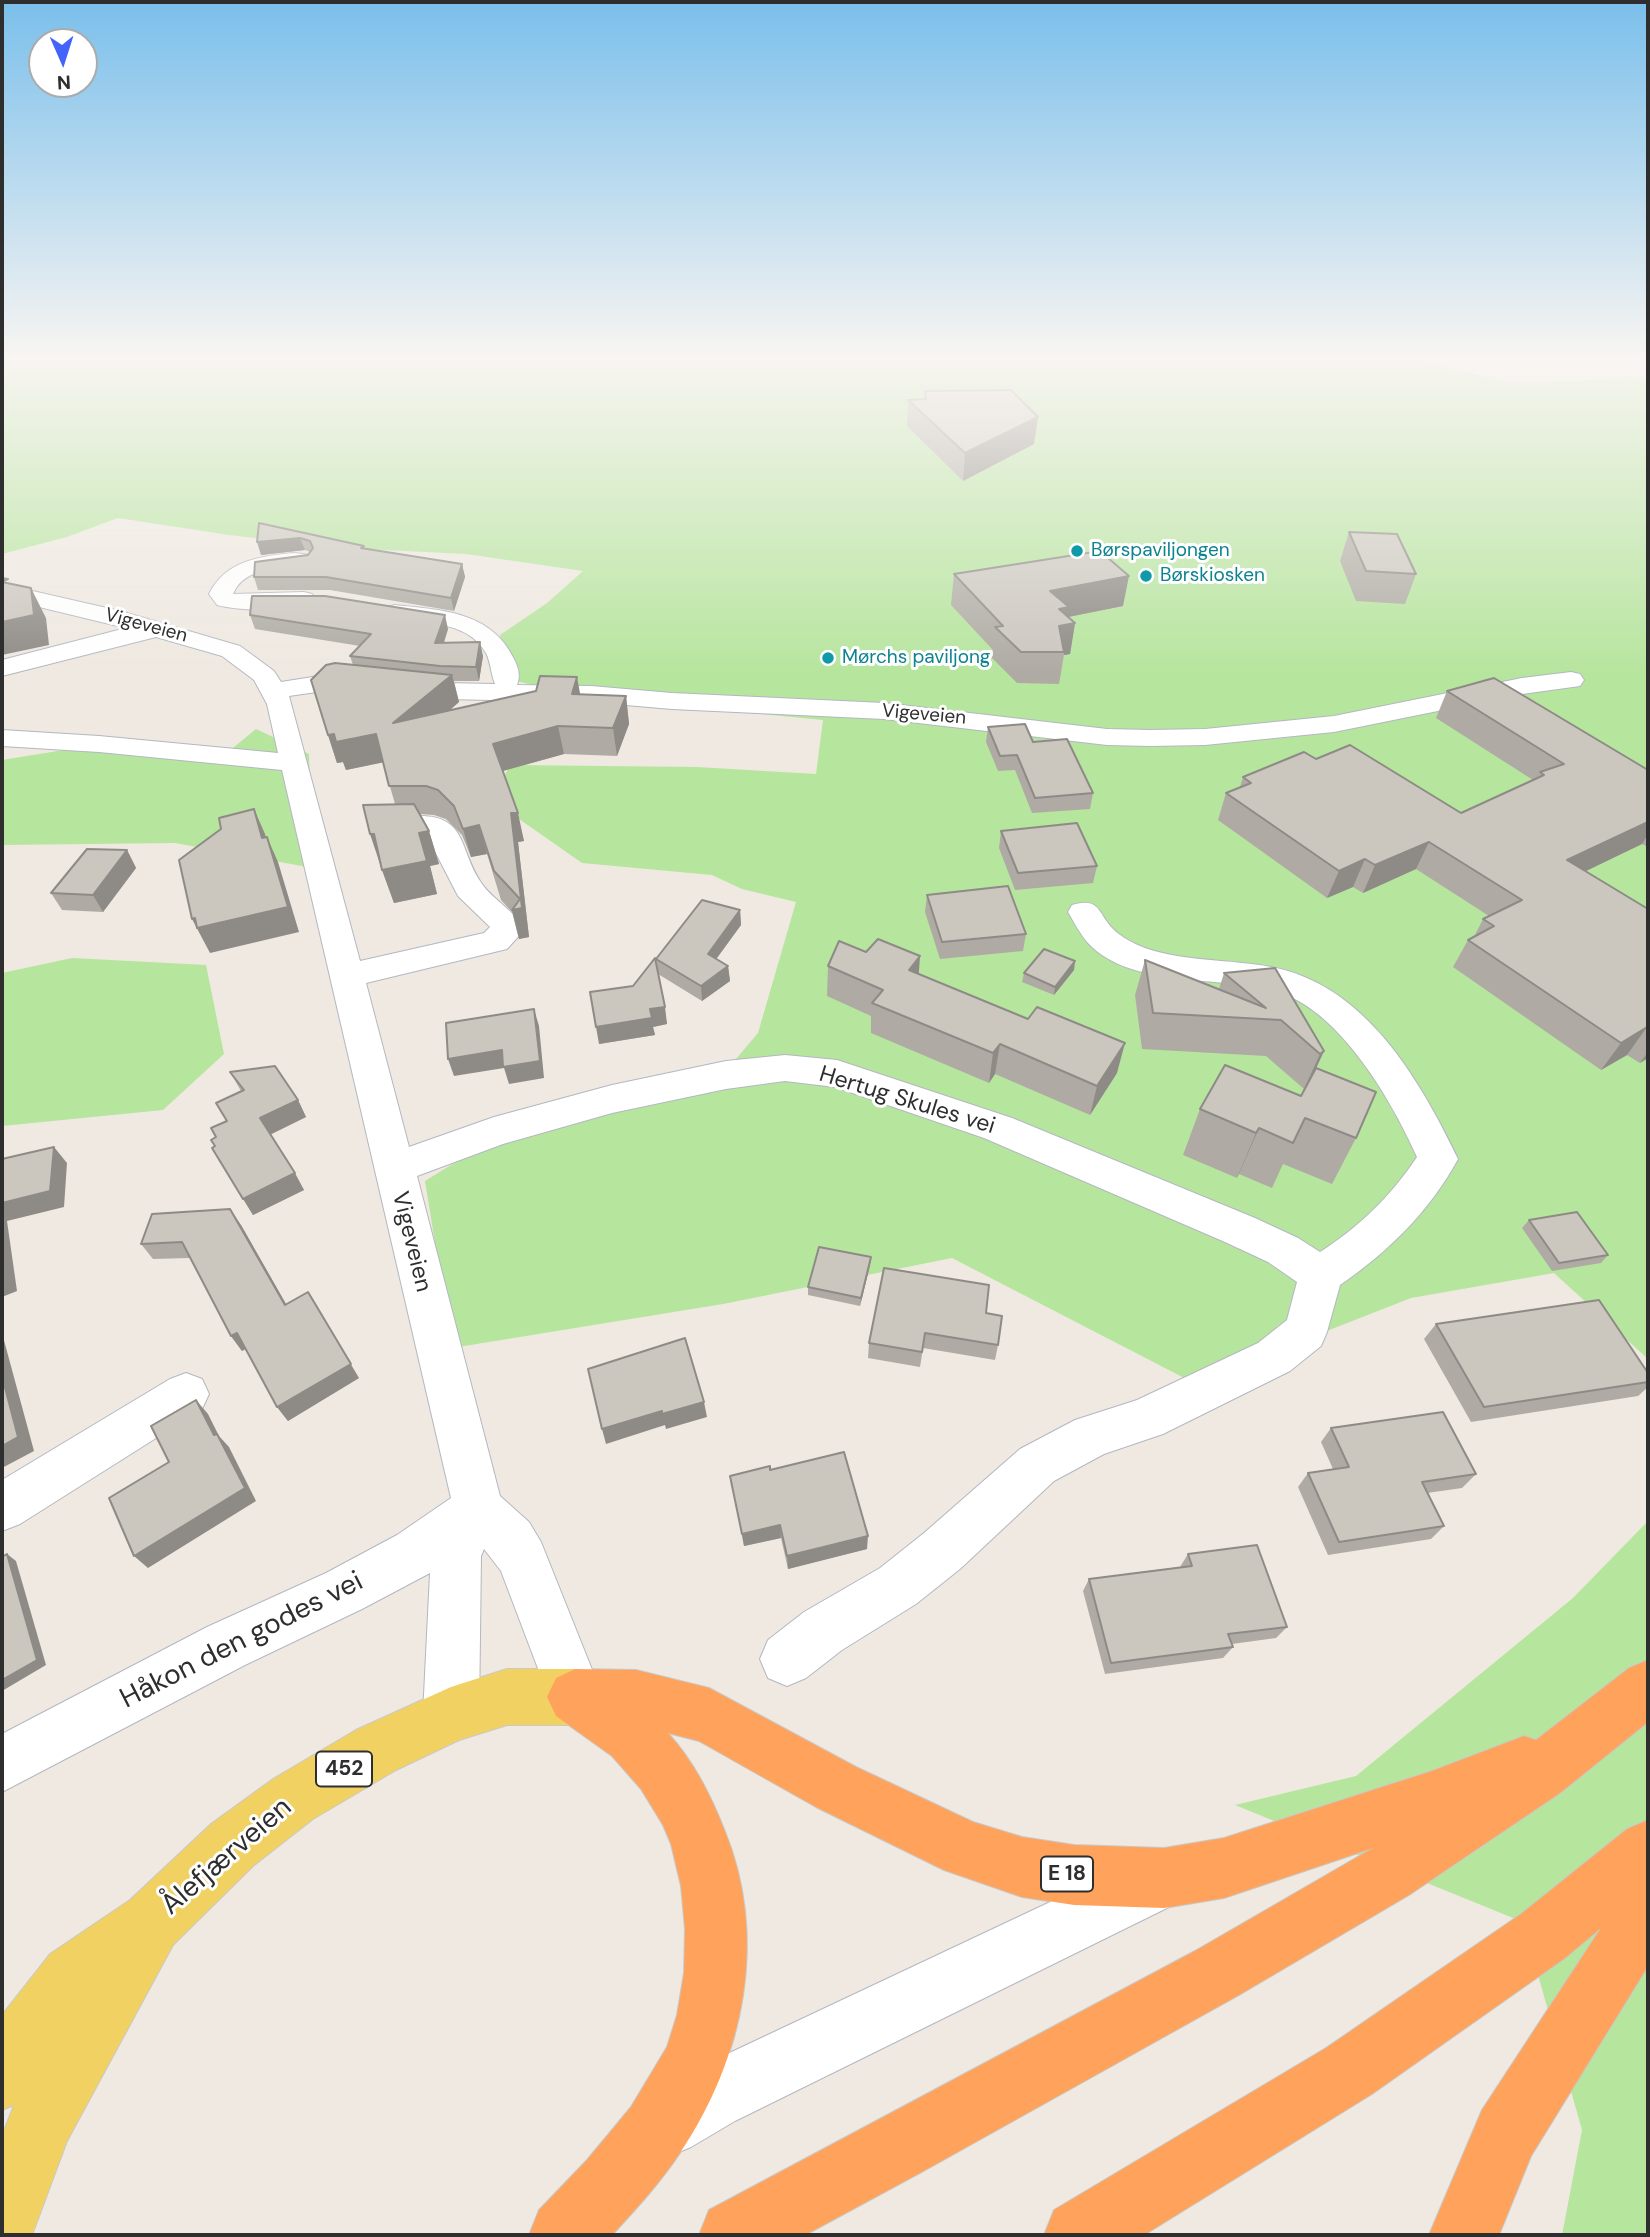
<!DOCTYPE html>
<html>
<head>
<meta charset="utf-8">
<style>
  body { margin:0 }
  #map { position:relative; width:1650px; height:2237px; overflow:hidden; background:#efe9e1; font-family:"DM Sans",sans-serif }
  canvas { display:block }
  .frame { position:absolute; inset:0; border:4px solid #2e2e2e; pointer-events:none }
  .north { position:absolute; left:28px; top:28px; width:70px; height:70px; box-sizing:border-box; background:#fff; border:2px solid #ababab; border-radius:50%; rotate:177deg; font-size:19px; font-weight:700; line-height:28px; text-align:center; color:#2e2e2e }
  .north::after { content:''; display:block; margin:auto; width:24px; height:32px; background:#4264fb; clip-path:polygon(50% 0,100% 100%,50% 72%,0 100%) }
</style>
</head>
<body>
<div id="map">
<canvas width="1650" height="2237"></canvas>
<div class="frame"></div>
<div class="north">N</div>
</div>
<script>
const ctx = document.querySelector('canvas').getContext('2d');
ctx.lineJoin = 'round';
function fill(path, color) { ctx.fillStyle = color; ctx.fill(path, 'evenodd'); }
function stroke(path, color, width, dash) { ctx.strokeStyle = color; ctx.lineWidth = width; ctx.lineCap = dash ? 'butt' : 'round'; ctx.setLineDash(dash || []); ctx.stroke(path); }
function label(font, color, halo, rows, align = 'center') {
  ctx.font = font + ' "DM Sans",sans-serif'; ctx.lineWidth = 6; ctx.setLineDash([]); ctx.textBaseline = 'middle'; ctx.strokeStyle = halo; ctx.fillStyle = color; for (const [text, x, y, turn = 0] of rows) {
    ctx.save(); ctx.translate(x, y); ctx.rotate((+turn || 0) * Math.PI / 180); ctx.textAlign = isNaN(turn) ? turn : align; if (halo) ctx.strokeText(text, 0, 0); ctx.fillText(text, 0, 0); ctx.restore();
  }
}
fill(new Path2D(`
  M2,360H1422L1509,383L1648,378V1359L1554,1273L1411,1298L1194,1383L952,1258L723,1304L452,1348L425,1181L498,1136L720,1078L758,1033L796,902L742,889L712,875L582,863L492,800L510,765L697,767L816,774L823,720L575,696L509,679L500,635L547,603L583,571L466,554L341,548L229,535L118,518L67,537L2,554Z
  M256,729L309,754L313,868L175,843L2,845V760L70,749L228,752Z
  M72,958L206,965L224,1054L163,1110L2,1126V973Z
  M1648,1521V2235H1562L1582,2130L1523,1922L1235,1805L1356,1776L1573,1598Z`), '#b6e59e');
const minor = new Path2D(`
  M294,553L312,555L315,560L312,565C286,571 246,563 233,594L304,592L312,594L316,599L312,604C284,611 245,612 217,605L209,594C225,561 260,556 294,553Z
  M2,584L120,611L240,646L274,671L281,682L344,672L444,683L495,684C491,675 491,663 486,653C466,618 420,625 387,617L383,612L387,607L395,605C441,610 491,611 514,659C518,667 521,676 517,685L591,686L672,693L884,703L1107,729L1150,730L1205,729L1334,716L1522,678L1571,672L1580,674L1584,680L1580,686L1522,694L1334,732L1205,745L1150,746L1107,745L884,719L672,709L591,702L444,699L344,688L289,696L360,961L484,933L490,927L458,896L426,834L385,835L374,832L370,826L374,820C389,816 403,817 418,816C467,815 459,849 480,881C491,899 511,907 525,929L507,949L366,983L409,1147L494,1117L612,1085L726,1061L785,1055L837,1060L1012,1118L1255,1218L1298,1238L1320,1252C1358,1228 1392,1195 1417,1157C1393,1103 1344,1018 1286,995C1229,973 1132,991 1088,943C1080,934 1074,922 1068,912L1072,905C1101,897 1097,913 1113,929C1121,937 1134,944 1145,948C1185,962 1230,959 1271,967C1365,984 1420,1080 1458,1159C1430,1211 1388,1252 1340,1285L1327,1332L1321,1346L1290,1371L1163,1434L1104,1454L1054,1481L960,1569L916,1604L842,1650L806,1678L787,1686L768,1678L760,1659L768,1640L804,1612L880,1568L924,1533L1020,1449L1075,1420L1137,1400L1258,1343L1287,1320L1297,1282L1268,1262L1225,1242L984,1138L835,1087L785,1081L726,1089L612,1113L503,1144L417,1176L500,1496L529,1522L541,1542L603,1697L594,1716L575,1725L556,1716L501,1571L484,1549L481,1556L479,1715L471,1735L451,1743L431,1735L423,1715L430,1573L362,1609L245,1665L2,1792V1734L207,1627L326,1573L397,1535L451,1498L282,770L99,752L2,746V730L99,736L278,753L267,704L254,680L222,656L156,637L2,676V660L126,628L2,598Z
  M186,1373L202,1379L209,1394L202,1409L20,1524L2,1531V1480L170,1379Z
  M1150,1855L1171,1864L1180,1885L1171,1906L735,2121L691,2147L667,2157L643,2147L633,2123L643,2099L687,2073Z`);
const major = new Path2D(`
  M507,1669H575L594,1678L603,1697L594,1716L575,1725H507L459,1740L396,1770L313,1819L253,1866L173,1945L67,2141L32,2235H2V2136L14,2105L2,2110V2015L50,1954L130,1900L211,1824L273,1779L356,1730L451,1687Z`);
const highway = new Path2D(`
  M1648,1660V1722L1560,1793L1409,1895L1239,1995L920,2173L805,2235H699L709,2210L1195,1951L1373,1848L1224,1898L1164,1908L1074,1905L1022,1897L944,1870L816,1807L699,1741L668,1733C694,1762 710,1794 724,1829C769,1938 744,2058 680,2153C660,2183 636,2209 612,2235H529L539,2210L587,2160L631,2107L667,2047L677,2015L684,1973L685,1929L681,1886L671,1844L663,1825L641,1789L612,1756L556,1716L547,1697L556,1678L575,1669L636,1670L709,1688L856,1767L973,1822L1022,1837L1074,1845L1164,1848L1224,1838L1432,1771L1524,1736L1536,1740L1629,1668Z
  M1648,1820V1966L1531,2156L1499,2235H1429L1482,2110L1601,1928L1565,1958L1372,2094L1144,2235H1044L1054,2210L1326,2048L1521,1914L1627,1829Z`);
stroke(minor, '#b4b7c1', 2);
stroke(major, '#c9c9c9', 2);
stroke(highway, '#c9c9c9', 2);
fill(minor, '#fff');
fill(major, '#f2d163');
fill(highway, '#ffa35c');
fill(new Path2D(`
  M925,391L1034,444L963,481L907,426L908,400L924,399Z
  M259,523L365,549L462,564L465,577L454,611L330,590H258L254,577L308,555L310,552L305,550L261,555Z
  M1349,532L1416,574L1405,604L1356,601L1340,561Z
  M954,574L1123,606L1068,617L1075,623L1070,654L1064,655L1059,684L1017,683L992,658L993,650L951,605Z
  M250,615L448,629L444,643L483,656L479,681H454L459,702L450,710L580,694L626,696L629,724L617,756L564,754L503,771L524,841L518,842L529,937L519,939L512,912L501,900L487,854L471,857L462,835L446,819L434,815L420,814L429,831L439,864L430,866L437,894L394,903L381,867L395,804L383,762L346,770L343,762L337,763L328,735L353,665L350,656L360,646L255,629Z
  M1447,691L1648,770V847L1642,844L1585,871L1648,909V1058L1640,1063L1627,1055L1601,1070L1453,967L1468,940L1474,937L1483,919L1489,916L1416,869L1363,893L1353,887L1327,898L1218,820L1226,793L1240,787L1243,777L1316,759L1461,813L1533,780L1436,718Z
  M988,727L1033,742L1093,793L1090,809L1032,813L1015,770L998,771L986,742Z
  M1001,831L1097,866L1093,883L1015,890L999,848Z
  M127,850L136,868L103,912L62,910L51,893Z
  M927,895L1026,934L1023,951L940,959L925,912Z
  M740,910L741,925L716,959L728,966L730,981L702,1001L658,974L667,1024L653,1027L655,1035L599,1044L633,986L657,971L656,959Z
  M1145,960L1219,989L1224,973L1324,1051L1316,1068L1356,1138L1332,1184L1283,1164L1272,1188L1239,1174L1237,1178L1183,1155L1200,1109L1301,1096L1306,1088L1304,1089L1266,1056L1142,1049L1135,995Z
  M1075,961L1074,970L1054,995L1022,982L1024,973Z
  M828,966L919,974L1117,1073L1090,1115L995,1074L989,1083L871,1033V1016L827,996Z
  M230,1072L298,1100L306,1117L270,1135L304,1190L253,1215L215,1146L216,1137L226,1121L241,1091Z
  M1529,1220L1608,1255L1601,1263L1552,1271L1522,1228Z
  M241,1225L286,1304L359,1378L288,1421L277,1407L246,1349L242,1351L231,1336L190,1258L153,1259L141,1244Z
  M871,1257L870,1265L860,1306L808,1295V1287Z
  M986,1313L998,1345L995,1360L923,1348L920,1367L868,1358L869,1343Z
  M1436,1324L1648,1373V1387L1638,1396L1471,1422L1424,1339Z
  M1331,1428L1476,1474L1462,1488L1427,1493L1444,1526L1431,1539L1328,1555L1298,1487L1308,1473L1333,1469L1321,1442Z
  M770,1470L867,1549L788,1569L781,1538L744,1546L730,1476Z
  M1188,1554L1287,1627L1276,1638L1232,1644L1233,1647L1223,1658L1105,1674L1083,1591L1089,1579L1180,1567Z`), '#afaba4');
fill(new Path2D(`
  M1038,417L1034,444L963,481L965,453Z
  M300,538L305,550L261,555L257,542Z
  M462,564L465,577L454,611L451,598Z
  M1129,576L1123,606L1068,617L1075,623L1070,654L1064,655V652L1050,591Z
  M31,588L46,618L49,645L2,655V622Z
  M445,615L448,629L439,657L435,643Z
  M480,642L483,656L479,681L476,667Z
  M452,675L459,702L402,751L393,723Z
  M577,677L582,704L572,694Z
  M626,696L629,724L617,756L613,728Z
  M558,726L564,754L499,772L493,744Z
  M334,734H376L385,762L346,770L343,762L337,763L328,735Z
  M254,809L265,834L272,863L262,838Z
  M511,813H518L524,841L518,842L529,937L519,939L512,910L522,908Z
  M1648,822V834L1642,844L1551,888L1567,860Z
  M479,825L487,854L471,857L463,829Z
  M429,831L439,864L430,866L437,894L394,903L382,870L419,833Z
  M370,834H374L386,867H381Z
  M267,837L278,862L299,932L210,953L192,919Z
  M1429,842L1416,869L1363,893L1375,865Z
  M127,850L136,868L103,912L93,895Z
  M1365,859L1353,887L1327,898L1339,871Z
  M740,910L741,925L709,969L708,954Z
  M920,956L918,986L909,970Z
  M1075,961L1074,970L1054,995L1055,987Z
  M728,966L730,981L702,1001L701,986Z
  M665,1007L667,1024L653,1027L655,1035L599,1044L596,1027L650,1009Z
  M534,1009L539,1026L544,1078L509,1084L504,1068L454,1076L448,1059Z
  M1647,1027L1627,1055L1601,1070L1621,1043Z
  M1125,1043L1117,1073L1090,1115L1097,1086Z
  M1000,1044L995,1074L989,1083L993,1053Z
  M1324,1051L1308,1086L1304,1089L1320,1054Z
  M1648,1052V1058L1640,1063Z
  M298,1100L306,1117L269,1135L260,1118Z
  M1259,1128L1239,1174L1237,1178L1256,1133Z
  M54,1147L67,1163L64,1207L7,1221L17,1291L2,1297V1203Z
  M295,1173L304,1190L253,1215L243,1199Z
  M230,1209L241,1225L295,1320L285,1305Z
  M871,1257L870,1265L860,1306L861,1298Z
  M317,1307L359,1378L288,1421L277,1407Z
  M2,1333L34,1451L2,1468Z
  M237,1333L248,1347L242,1351L231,1336Z
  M196,1400L208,1414L219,1436L229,1447L256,1501L148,1568L134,1556L214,1435Z
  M704,1402L707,1417L666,1429L665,1425L606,1444L602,1429L662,1411Z
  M780,1525L781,1538L744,1546L742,1534Z
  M868,1536L867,1549L788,1569L787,1556Z
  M7,1554L16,1561L46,1665L2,1691Z`), '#8e8b86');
const building = new Path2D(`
  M1011,390L1038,417L965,453L908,400L926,399L925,391Z
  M259,523L364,546L361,548L462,564L451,598L326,577H254L255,562L308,555L313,548L310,541L300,538L257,542Z
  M1349,532L1397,534L1416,574L1366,571Z
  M1100,551L1129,576L1050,591L1069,607L1059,609L1075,623L1059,626L1064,652H1021L995,627L1003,626L954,574Z
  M2,578L8,579L2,582L31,588L34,615L2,622Z
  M252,596H325L445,615L435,643L480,642L476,667L440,666L350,656L371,634L250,615Z
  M335,663L452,675L393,723L536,691L540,676L577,677L572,694L626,696L613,728L558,726L493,744L518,813H511L522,908L512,910L520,899L494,871L479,825L463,829L454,806L438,790L426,786H389L376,734L336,742L334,734L328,735L311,680L326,665Z
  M1494,678L1648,770V822L1567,860L1648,909V1028L1647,1027L1621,1043L1468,940L1494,926L1483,919L1522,900L1429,842L1375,865L1365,859L1339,871L1226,793L1251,783L1243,777L1304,752L1316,759L1350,745L1461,813L1544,775L1540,772L1564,764L1447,691Z
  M1025,724L1033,742L1067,739L1093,793L1035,798L1017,755L1000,756L988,727Z
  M414,804L429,831L419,833L427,861L382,870L374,834H370L363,805Z
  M254,809L262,838L267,837L288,907L197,928L195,918L192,919L179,860L221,829L219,818Z
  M1077,823L1097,866L1018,873L1001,831Z
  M87,849L127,850L93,895L51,893Z
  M1008,886L1026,934L942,942L927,895Z
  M702,900L740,910L708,954L728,966L701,986L656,959Z
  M878,939L920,956L909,970L1028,1019L1037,1007L1125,1043L1097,1086L1000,1044L993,1053L872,1003L883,990L828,966L839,941L866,952Z
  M1044,949L1075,961L1055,987L1024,973Z
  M655,958L665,1007L650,1009L652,1018L596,1027L590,992L633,986Z
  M1145,960L1266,1008L1224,973L1275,968L1324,1051L1320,1054L1281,1020L1153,1013Z
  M534,1009L540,1061L503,1067L502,1050L448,1059L446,1023Z
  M1225,1065L1301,1096L1316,1068L1376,1092L1356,1138L1305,1118L1293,1143L1259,1128L1256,1133L1200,1109Z
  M275,1066L298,1100L260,1118L295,1173L243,1199L212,1148L215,1146L211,1140L216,1137L211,1128L227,1121L216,1103L244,1090L230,1072Z
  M54,1147L50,1191L2,1203V1159Z
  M230,1209L285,1305L308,1292L351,1364L277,1407L237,1333L231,1336L182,1242L141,1244L152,1214Z
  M1577,1212L1608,1255L1559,1263L1529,1220Z
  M819,1247L871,1257L861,1298L808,1287Z
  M884,1268L989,1285L986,1313L1002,1316L998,1345L925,1333L922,1352L869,1343Z
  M1599,1300L1648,1373V1382L1484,1407L1436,1324Z
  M685,1338L704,1402L662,1414V1411L602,1429L588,1369Z
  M2,1376L18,1437L2,1446Z
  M196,1400L214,1435L217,1434L245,1488L134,1556L109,1498L169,1462L151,1426Z
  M1443,1412L1476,1474L1422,1482L1444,1526L1339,1542L1308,1473L1349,1467L1331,1428Z
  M844,1452L868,1536L787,1556L780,1525L742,1534L730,1476L770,1466V1470Z
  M1257,1545L1287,1627L1228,1634L1233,1647L1111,1663L1089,1579L1192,1566L1188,1554Z
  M7,1554L37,1660L2,1680V1557Z`);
fill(building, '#cbc7bf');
stroke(building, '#8e8b86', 2);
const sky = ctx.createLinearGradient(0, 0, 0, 673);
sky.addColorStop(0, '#7abfeb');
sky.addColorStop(0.53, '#f8f5f2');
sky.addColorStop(1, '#f8f5f200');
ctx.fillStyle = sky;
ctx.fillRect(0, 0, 1650, 673);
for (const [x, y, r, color] of [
  [1077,551,7,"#0f9aa8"],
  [1146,576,7,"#0f9aa8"],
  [828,658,7,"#0f9aa8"]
]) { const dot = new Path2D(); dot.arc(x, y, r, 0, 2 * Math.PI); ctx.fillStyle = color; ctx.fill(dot); stroke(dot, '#fff', 2.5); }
label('19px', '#0d838f', '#fff', [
  ["Børspaviljongen",1091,551],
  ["Børskiosken",1160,576],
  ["Mørchs paviljong",842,658]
], 'left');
label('19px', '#2e2e2e', '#fff', [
  ["Vigeveien",146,626,15],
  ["Vigeveien",924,715,5]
]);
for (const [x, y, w] of [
  [344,1769,56],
  [1067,1874,52]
]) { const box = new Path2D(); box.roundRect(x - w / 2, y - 17.5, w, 35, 5); ctx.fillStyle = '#fff'; ctx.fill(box); stroke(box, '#2e2e2e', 2); }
label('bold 21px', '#2e2e2e', null, [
  ["452",344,1769],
  ["E 18",1067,1874]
]);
label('23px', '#2e2e2e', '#fff', [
  ["Hertug Skules vei",907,1101,17],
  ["Vigeveien",411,1242,76]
]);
label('28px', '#2e2e2e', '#fff', [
  ["Håkon den godes vei",242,1641,-27],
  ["Ålefjærveien",227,1857,-41]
]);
</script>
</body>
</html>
